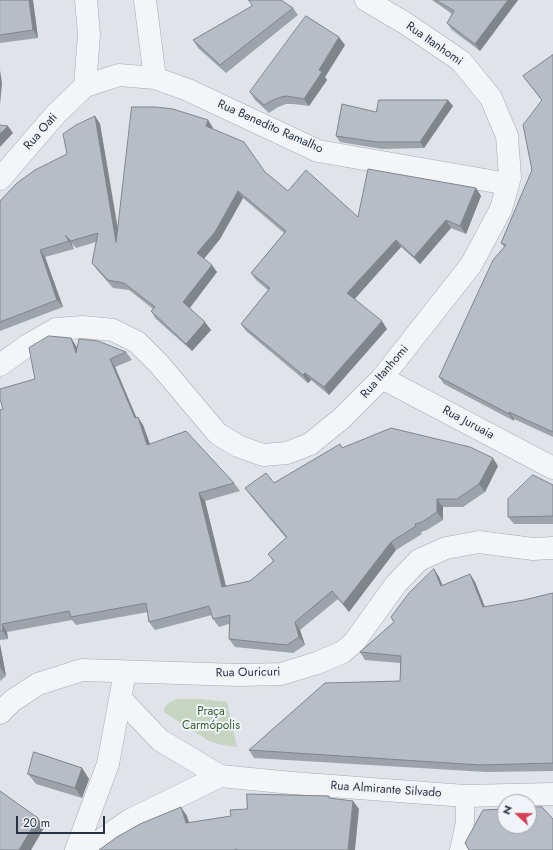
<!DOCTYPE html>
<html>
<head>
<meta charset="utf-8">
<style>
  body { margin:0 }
  #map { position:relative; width:553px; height:850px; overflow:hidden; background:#e0e4ea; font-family:Jost,sans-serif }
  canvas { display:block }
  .north { position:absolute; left:497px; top:794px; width:40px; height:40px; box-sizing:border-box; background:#f0f3f7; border:1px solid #a0a5af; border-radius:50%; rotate:292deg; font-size:11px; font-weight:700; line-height:16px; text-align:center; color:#283142 }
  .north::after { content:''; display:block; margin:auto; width:14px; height:18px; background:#d63e55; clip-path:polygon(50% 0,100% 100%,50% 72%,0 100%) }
  .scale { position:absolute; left:16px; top:816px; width:89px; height:18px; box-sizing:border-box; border:2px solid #283142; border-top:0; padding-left:5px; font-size:12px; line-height:14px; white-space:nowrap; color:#283142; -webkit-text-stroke:3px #f0f3f7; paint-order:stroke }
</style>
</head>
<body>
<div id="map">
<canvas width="553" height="850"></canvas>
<div class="north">N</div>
<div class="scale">20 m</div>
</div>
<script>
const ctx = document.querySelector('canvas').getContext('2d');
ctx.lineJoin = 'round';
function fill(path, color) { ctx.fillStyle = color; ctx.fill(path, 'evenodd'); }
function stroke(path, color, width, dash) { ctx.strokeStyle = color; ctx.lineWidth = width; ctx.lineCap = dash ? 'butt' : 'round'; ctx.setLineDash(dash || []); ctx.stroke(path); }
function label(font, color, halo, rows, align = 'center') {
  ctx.font = font + ' Jost,sans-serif'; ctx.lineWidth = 4; ctx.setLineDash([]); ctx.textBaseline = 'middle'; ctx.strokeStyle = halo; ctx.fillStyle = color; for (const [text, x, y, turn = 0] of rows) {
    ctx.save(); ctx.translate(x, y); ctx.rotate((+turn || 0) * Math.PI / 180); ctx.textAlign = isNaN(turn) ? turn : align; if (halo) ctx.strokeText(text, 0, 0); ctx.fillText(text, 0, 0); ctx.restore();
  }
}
fill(new Path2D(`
  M177,699H201L227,702L237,747L222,745L209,741L164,712C164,704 170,702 177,699Z`), '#c6d4c1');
const service = new Path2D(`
  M459,850L465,822V796`);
const minor = new Path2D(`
  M145,0L155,78
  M85,86L89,34L86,0
  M0,179L55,115L85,86L119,75L155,78L188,90L318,151L508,184
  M0,365L28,345L56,329L83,327L113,330L137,342L159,364L218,434L238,446L263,455L287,453L310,444L341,419L382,378L471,265L501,209L510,177L507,136L491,98L461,61L405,23L366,0
  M382,378L553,468
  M121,699L160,740L220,776
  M0,713L12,701L38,684L82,670L240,675L281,674L317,663L343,652L355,641L396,584L419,560L446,548L479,542L533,549L553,548
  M76,850L108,764L125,672`);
const tertiary = new Path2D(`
  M87,850L130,820L220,776L292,783L465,796L553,794`);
stroke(service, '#a5abb4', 19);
stroke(minor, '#a5abb4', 23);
stroke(tertiary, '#a5abb4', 23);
stroke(service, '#f3f5f8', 18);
stroke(minor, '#f3f5f8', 22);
stroke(tertiary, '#f3f5f8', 22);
fill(new Path2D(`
  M0,0H33L38,38L0,43Z
  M432,0H518L480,51L452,30L447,23L452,14L445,9Z
  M252,6L293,8L298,15L226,73L198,48L193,40Z
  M345,45L325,77L327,80L309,106L293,104H286L278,107L269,113L255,100L250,92Z
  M553,55V437L514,419V421L444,384L439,377L504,247L501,243L532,170L542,101L523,76Z
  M448,100L453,106L424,148L382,149L340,142L336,136L376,112Z
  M95,116L100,124L118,228L208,120L213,128V129L288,191L358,217L476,188L481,196L466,234L451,228L420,264L401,247L354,299L387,329L329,395L311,380L308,383L246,331L241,324L268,290L256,280L251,273L284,233L243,198L220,239L204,259L217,272L190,308L211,330L192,351L156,319L151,311L153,309L129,290L113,288L98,271L92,263L96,242L76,248L71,242L74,249L45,257L63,307L0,331V201L67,154Z
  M71,338L77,348L126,352L132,360L115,367L136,417L143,425L150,444L234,483L240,491L205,501L226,586L250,581L273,561L268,554L286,538L251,496L245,488L274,483L343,448L498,466L485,492L463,507H443V520L427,530L421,532L422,534L396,550L349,612L338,599L300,630L305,645L293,653L235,647L229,639V624L219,627L213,619L212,615L155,630L149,622L148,612L76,625L72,620L7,632L8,639L0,640V410L3,409L35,379Z
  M553,485V524H514L508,517Z
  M434,569L439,577L443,586L470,574L475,582L485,607L524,600L553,593V771L486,772L254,758L249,750L400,681V663L365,660L360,652L394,622Z
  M0,644L6,676L0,681Z
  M82,768L89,779L82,798L36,784L28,774Z`), '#9da3ab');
fill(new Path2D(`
  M29,0H33L38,38L33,30Z
  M508,0H518L480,51L475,44Z
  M339,37L345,45L325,77L327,80L309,106L304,99L319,70Z
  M0,70L2,83L0,105Z
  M448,100L453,106L424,148L420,142Z
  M95,116L100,124L121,250L116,242Z
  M208,120L213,128L211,134L206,126Z
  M8,126L13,133L0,147V134Z
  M476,188L481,196L466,234L460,226Z
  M238,191L243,198L220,239L202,261L197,253Z
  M446,220L451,228L420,264L414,257Z
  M65,235L71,242L74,249L69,241Z
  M396,240L401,247L353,301L347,293Z
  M40,250L45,257L63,307L57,300Z
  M212,265L217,272L188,310L183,302Z
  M382,321L387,329L329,395L324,387Z
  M205,322L211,330L192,351L186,344Z
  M71,338L76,346L82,361L76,353Z
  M110,359L115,367L140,426L135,418Z
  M305,373L311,380L308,383L303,375Z
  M509,412L514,419V421L509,414Z
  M138,417L143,425L153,453L147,445Z
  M493,458L498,466L485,492L479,484Z
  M199,493L205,501L228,595L222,587Z
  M437,499L443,507V520L437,512Z
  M391,542L396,550L349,612L343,604Z
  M434,569L439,577L446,594L441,586Z
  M470,574L475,582L488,615L483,607Z
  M295,622L300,630L305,645L299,637Z
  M2,624L7,632L8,639L3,631Z
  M0,644L6,676L0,667Z
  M82,768L89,779L82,798L75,788Z
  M353,801L359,809L355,850H348Z
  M181,807L187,816L192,831L186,823Z
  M38,818L44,828L31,850H19Z`), '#80848b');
const building = new Path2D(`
  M0,0H29L33,30L0,35Z
  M249,0H281L293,8L220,65L193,40L252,6Z
  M436,0H508L475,44L447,23L454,11Z
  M306,16L339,37L319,70L322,72L304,99L287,96L281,97L273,100L264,105L250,92Z
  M553,55V432L509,412V414L439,377L493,260L506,245L501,243L532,170L523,125L542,100L523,76Z
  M379,100H448L420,142H377L336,136L342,104L376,112Z
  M132,107H156L173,109L208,120L206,126L244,142L265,172L288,191L306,170L358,217L368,169L476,188L460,226L446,220L414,257L396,240L347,293L382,321L324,387L305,373L303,375L241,324L270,288L251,273L286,231L238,191L215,232L197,253L212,265L183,302L205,322L186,344L151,311L155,307L124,283L108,280L92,263L98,233L71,241L65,235L69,241L40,250L57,300L0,322V201L17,183L35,170L67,154L63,134L76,125L95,116L116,242Z
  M0,125L8,126L0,134Z
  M49,336L71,338L76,353L79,339L98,341L126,352L110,359L135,418L138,417L147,445L186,431L234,483L199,493L222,587L250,581L274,561L268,554L287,537L245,488L266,473L274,483L340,444L342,448L391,428L470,447L493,458L479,484L457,499H437V512L422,522L415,524L416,526L391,542L343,604L332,591L295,622L299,637L287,645L229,639L230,615L213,619L209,606L149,622L146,603L71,617L69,611L2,624L3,631H0V410L3,409L0,399V389L35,379L29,348Z
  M533,475L553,485V516L508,517V499Z
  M434,569L441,586L470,574L483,607L524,600L553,593V763L480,765L249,750L325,683L400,681L401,656L360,652L394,622L391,617L409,593Z
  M34,752L82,768L75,788L28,774Z
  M0,791L38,818L19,850H0Z
  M247,794L329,796V798L353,801L348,850H237V849L234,850H99L117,837L140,824L181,807L186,823L231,816L230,810L247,809Z
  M542,807L553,819V850H469L465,843L483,810L505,809V826H529V808Z`);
fill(building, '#b7bdc7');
stroke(building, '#80848b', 1);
label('12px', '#283142', '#f0f3f7', [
  ["Rua Itanhomi",434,44,35],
  ["Rua Benedito Ramalho",270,127,24],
  ["Rua Oati",41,132,-49],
  ["Rua Itanhomi",385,372,-49],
  ["Rua Juruaia",468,423,28],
  ["Rua Ouricuri",248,673,-1],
  ["Rua Almirante Silvado",386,790,4]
]);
label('12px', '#3c5f34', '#f0f3f7', [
  ["Praça",211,712],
  ["Carmópolis",211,726]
]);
</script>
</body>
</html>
